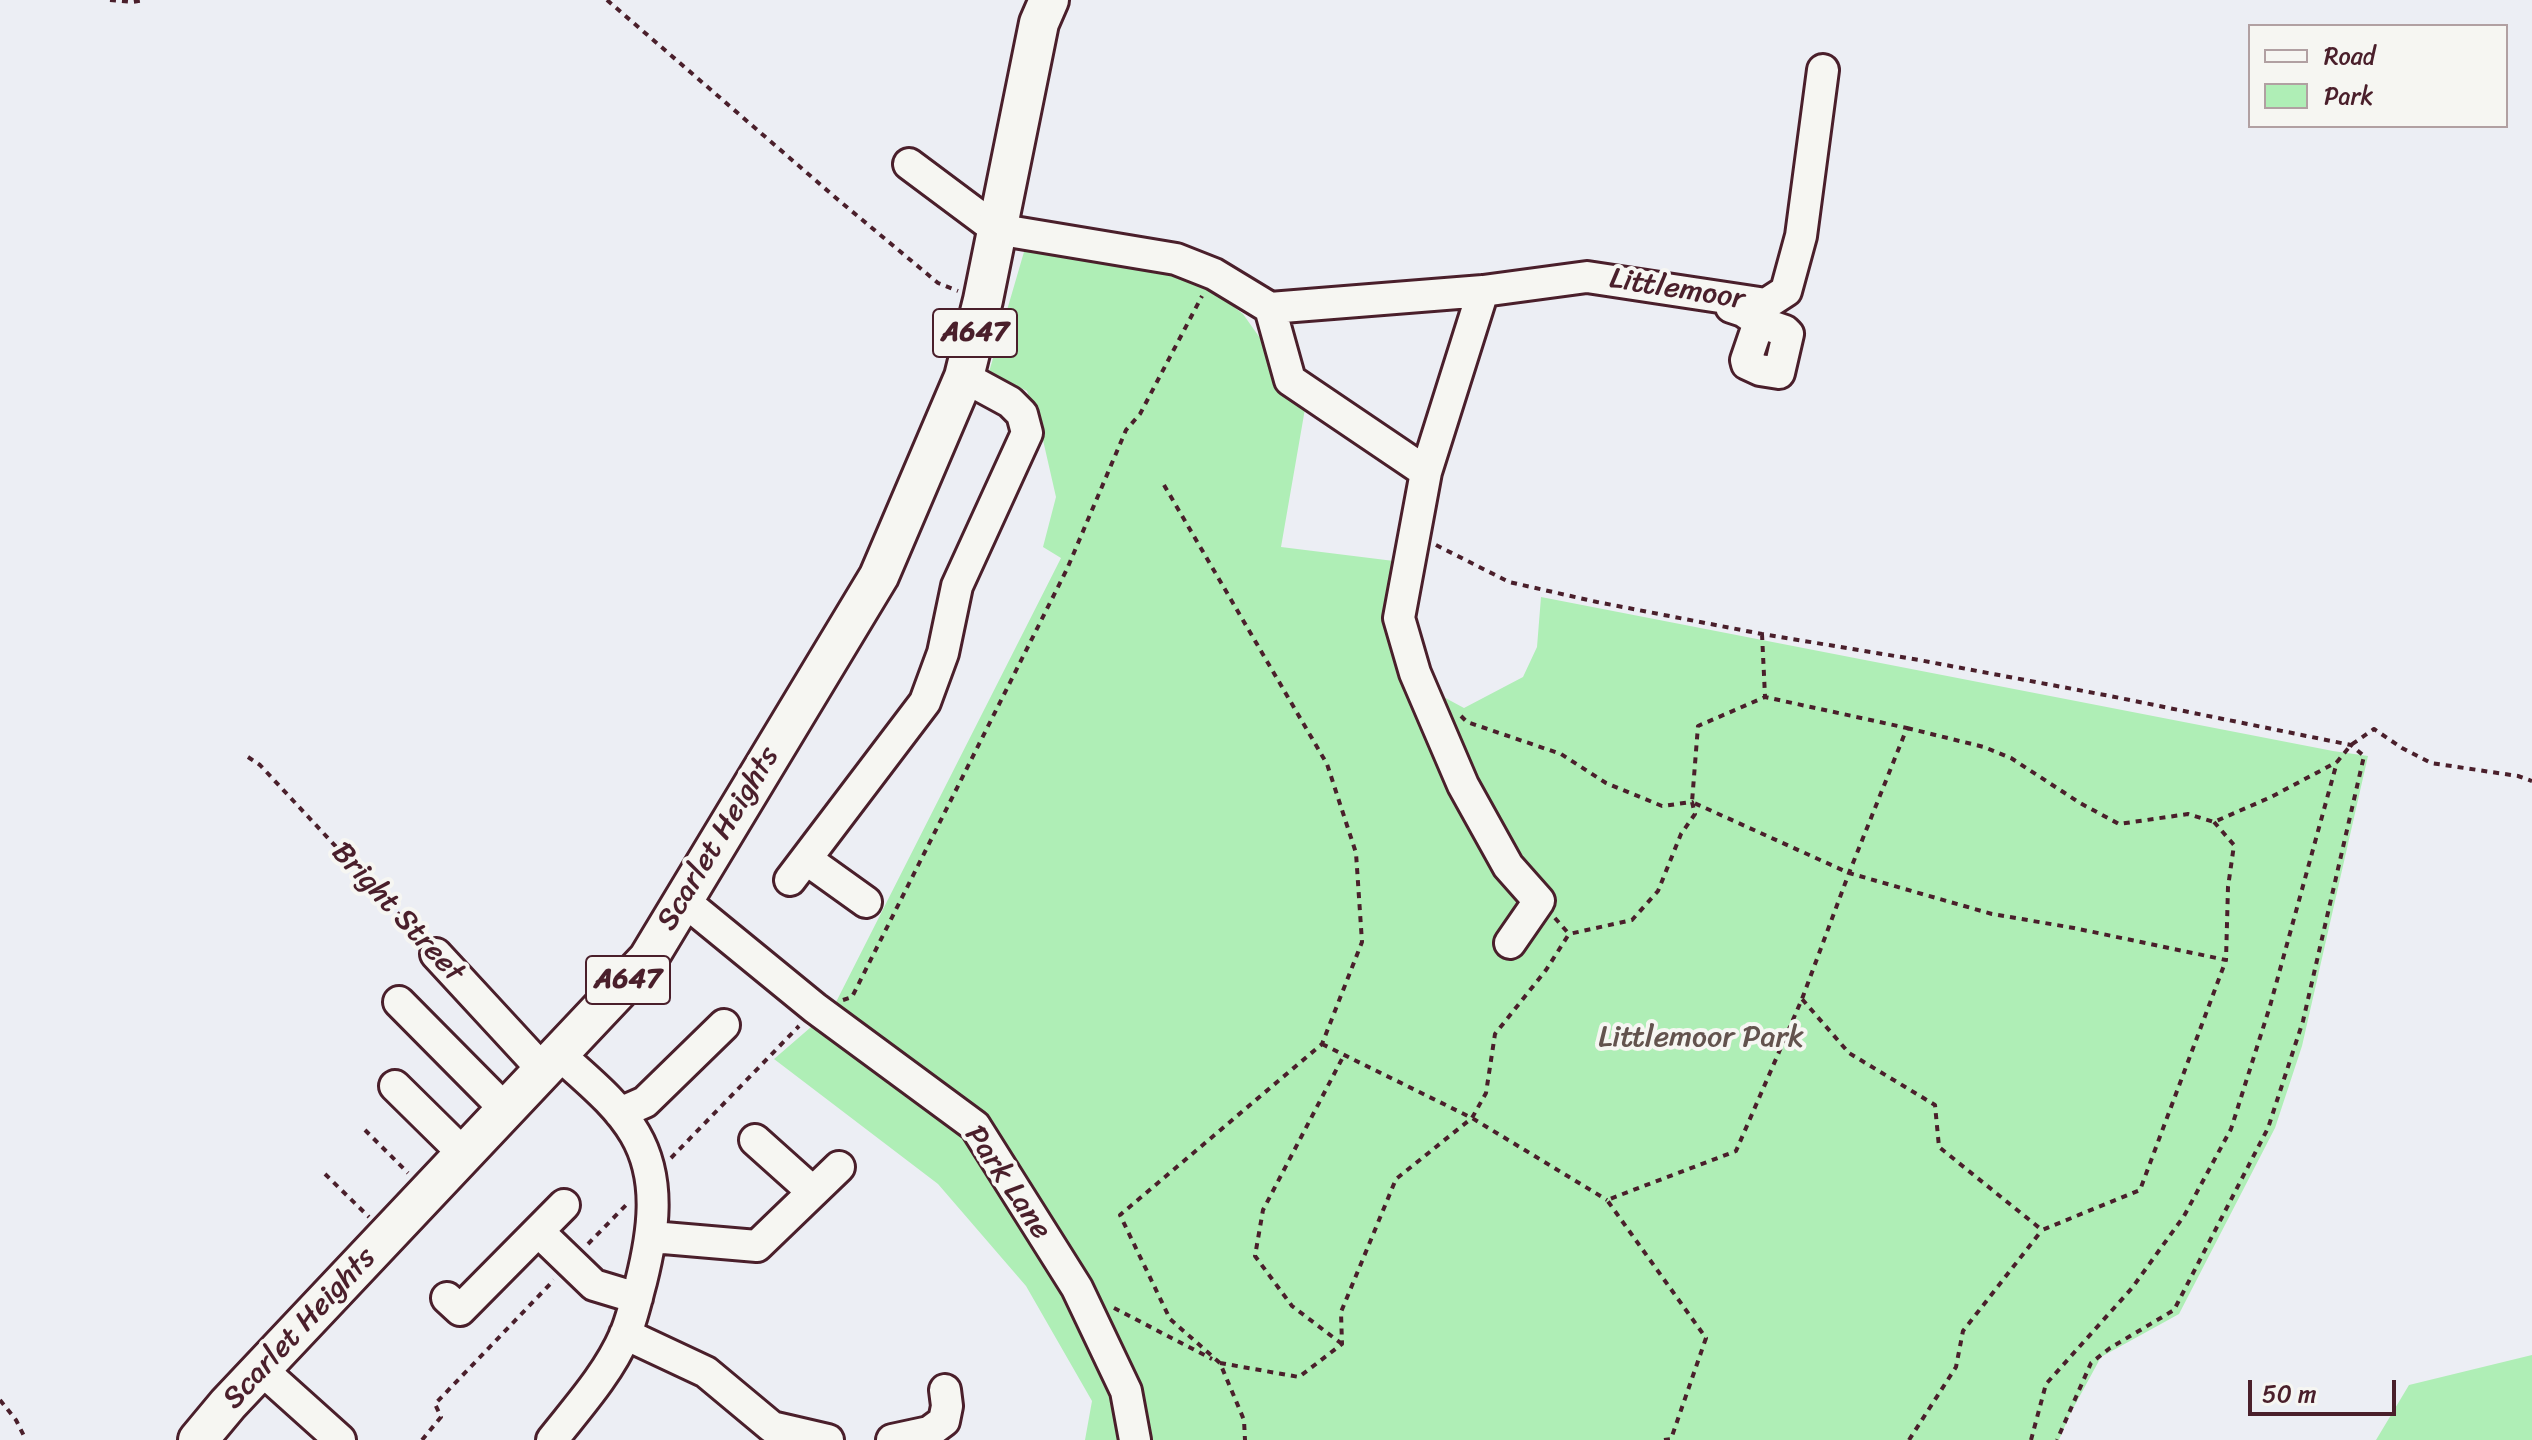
<!DOCTYPE html>
<html>
<head>
<meta charset="utf-8">
<style>
  body { margin:0 }
  #map { position:relative; width:2532px; height:1440px; overflow:hidden; background:#eceef4; font-family:Sriracha,sans-serif }
  canvas { display:block }
  .legend { position:absolute; left:2248px; top:24px; width:260px; height:104px; box-sizing:border-box; background:#f6f6f2; border:2px solid #b1a0a2; margin:0; padding:10px 14px; list-style:none; font-size:24px; color:#4a1f2b }
  .legend li { display:flex; align-items:center; gap:16px; height:40px }
  .legend b { width:40px; border:2px solid #b1a0a2 }
  .scale { position:absolute; left:2248px; top:1380px; width:148px; height:36px; box-sizing:border-box; border:4px solid #4a1f2b; border-top:0; padding-left:10px; font-size:24px; line-height:28px; white-space:nowrap; color:#4a1f2b; -webkit-text-stroke:6px #f6f6f2; paint-order:stroke }
</style>
</head>
<body>
<div id="map">
<canvas width="2532" height="1440"></canvas>
<ul class="legend">
<li><b style="height:10px;background:#f6f6f2"></b>Road</li>
<li><b style="height:22px;background:#afeeb6"></b>Park</li>
</ul>
<div class="scale">50 m</div>
</div>
<script>
const ctx = document.querySelector('canvas').getContext('2d');
ctx.lineJoin = 'round';
function fill(path, color) { ctx.fillStyle = color; ctx.fill(path, 'evenodd'); }
function stroke(path, color, width, dash) { ctx.strokeStyle = color; ctx.lineWidth = width; ctx.lineCap = dash ? 'butt' : 'round'; ctx.setLineDash(dash || []); ctx.stroke(path); }
function label(font, color, halo, rows, align = 'center') {
  ctx.font = font + ' Sriracha,sans-serif'; ctx.lineWidth = 8; ctx.setLineDash([]); ctx.textBaseline = 'middle'; ctx.strokeStyle = halo; ctx.fillStyle = color; for (const [text, x, y, turn = 0] of rows) {
    ctx.save(); ctx.translate(x, y); ctx.rotate((+turn || 0) * Math.PI / 180); ctx.textAlign = isNaN(turn) ? turn : align; if (halo) ctx.strokeText(text, 0, 0); ctx.fillText(text, 0, 0); ctx.restore();
  }
}
fill(new Path2D(`
  M1026,245L1156,266L1200,281L1243,314L1306,403L1281,547L1402,562L1412,680L1464,708L1523,677L1537,647L1541,597L2333,751L2368,756L2302,1046L2275,1128L2179,1314L2101,1357L2070,1414L2059,1440H1085L1092,1401L1026,1286L938,1184L774,1059L833,1008L1061,558L1043,547L1056,497L1043,440L1027,391L989,372Z
  M2532,1355V1440H2376L2409,1385Z`), '#afeeb6');
const minor = new Path2D(`
  M909,164L996,229L1176,259L1214,274L1270,308L1290,380L1426,472L1483,291
  M1731,307L1743,311L1759,322L1785,331L1788,334L1779,373L1760,370L1747,364L1746,360L1759,322
  M1270,308L1483,291L1587,277L1766,304L1786,291L1801,236L1823,70
  M1426,472L1399,618L1415,673L1463,785L1508,866L1539,901L1510,943
  M806,859L866,902
  M790,880L925,702L943,653L957,586L1027,433L1022,414L1010,402L964,377
  M683,900L815,1008L975,1126L1077,1288L1126,1391L1135,1440
  M436,954L544,1071
  M399,1002L506,1110
  M395,1086L465,1155
  M620,1113L645,1102L724,1025
  M755,1140L813,1192
  M539,1232L594,1285L637,1298
  M652,1237L757,1246L839,1167
  M447,1298L460,1310L564,1205
  M625,1334L706,1372L772,1427L828,1440
  M261,1369L340,1440
  M552,1440C578,1407 608,1374 625,1335C632,1319 636,1300 641,1282C653,1234 662,1180 635,1134C617,1103 586,1079 560,1055
  M892,1440L929,1432L944,1421L947,1406L945,1390`);
const major = new Path2D(`
  M198,1440L228,1404L648,959L879,576L964,377L983,300L1039,23L1049,0`);
stroke(minor, '#4a1f2b', 36);
stroke(major, '#4a1f2b', 44);
stroke(new Path2D(`
  M110,0L132,2L145,0
  M607,0L836,198L938,283L958,291
  M1164,485L1327,764L1356,853L1362,942L1322,1044L1120,1215L1170,1319L1220,1363L1244,1420L1245,1440
  M1436,545L1509,582L1597,602L1762,634L1919,660L2110,696L2351,745L2364,756L2303,1021L2268,1128L2174,1310L2110,1348L2091,1363L2057,1440
  M1762,634L1765,696
  M1461,716L1467,722L1561,754L1606,783L1662,806L1692,802L1695,814L1681,834L1658,891L1632,920L1569,934
  M1907,728L1984,747L2011,758L2080,803L2119,824L2188,814L2214,822L2271,797L2337,762
  M248,757L260,765L421,938
  M2214,822L2234,845L2228,887L2226,960
  M843,1000L852,997L1067,569L1126,430L1140,414L1202,296
  M1322,1044L1472,1118L1607,1200
  M365,1130L408,1173
  M671,1158L799,1026
  M325,1174L369,1217
  M588,1244L629,1202
  M1114,1308L1212,1359
  M1342,1344L1292,1306L1255,1256L1263,1210L1344,1055
  M1220,1363L1299,1377L1342,1344L1341,1312L1396,1179L1472,1118L1486,1093L1495,1034L1546,970L1569,934L1554,917
  M0,1400L16,1420L26,1440
  M422,1440L441,1417L435,1404L554,1280
  M1664,1440L1671,1439L1706,1338L1607,1200L1736,1151L1802,999L1849,873L1907,728L1765,697L1698,726L1692,802L1849,873L1992,914L2074,928L2226,960L2140,1190L2042,1230L1939,1147L1935,1105L1849,1053L1802,999
  M1909,1440L1956,1367L1963,1331L2042,1230
  M2031,1440L2046,1384L2132,1288L2184,1216L2231,1129L2270,1006L2337,762L2351,745L2374,729L2402,748L2431,763L2518,776L2532,781`), '#4a1f2b', 4, [6, 6]);
stroke(minor, '#f6f6f2', 30);
stroke(major, '#f6f6f2', 38);
for (const [x, y, w] of [
  [975,333,84],
  [628,980,84]
]) { const box = new Path2D(); box.roundRect(x - w / 2, y - 24, w, 48, 6); ctx.fillStyle = '#f6f6f2'; ctx.fill(box); stroke(box, '#4a1f2b', 2); }
label('bold 28px', '#4a1f2b', null, [
  ["A647",975,333],
  ["A647",628,980]
]);
label('30px', '#4a1f2b', '#f6f6f2', [
  ["Littlemoor",1677,290,9],
  ["Scarlet Heights",719,839,-59],
  ["Bright Street",397,913,47],
  ["Park Lane",1007,1183,56],
  ["Scarlet Heights",300,1329,-47]
]);
label('30px', '#63534e', '#f6f6f2', [
  ["Littlemoor Park",1701,1038]
]);
</script>
</body>
</html>
